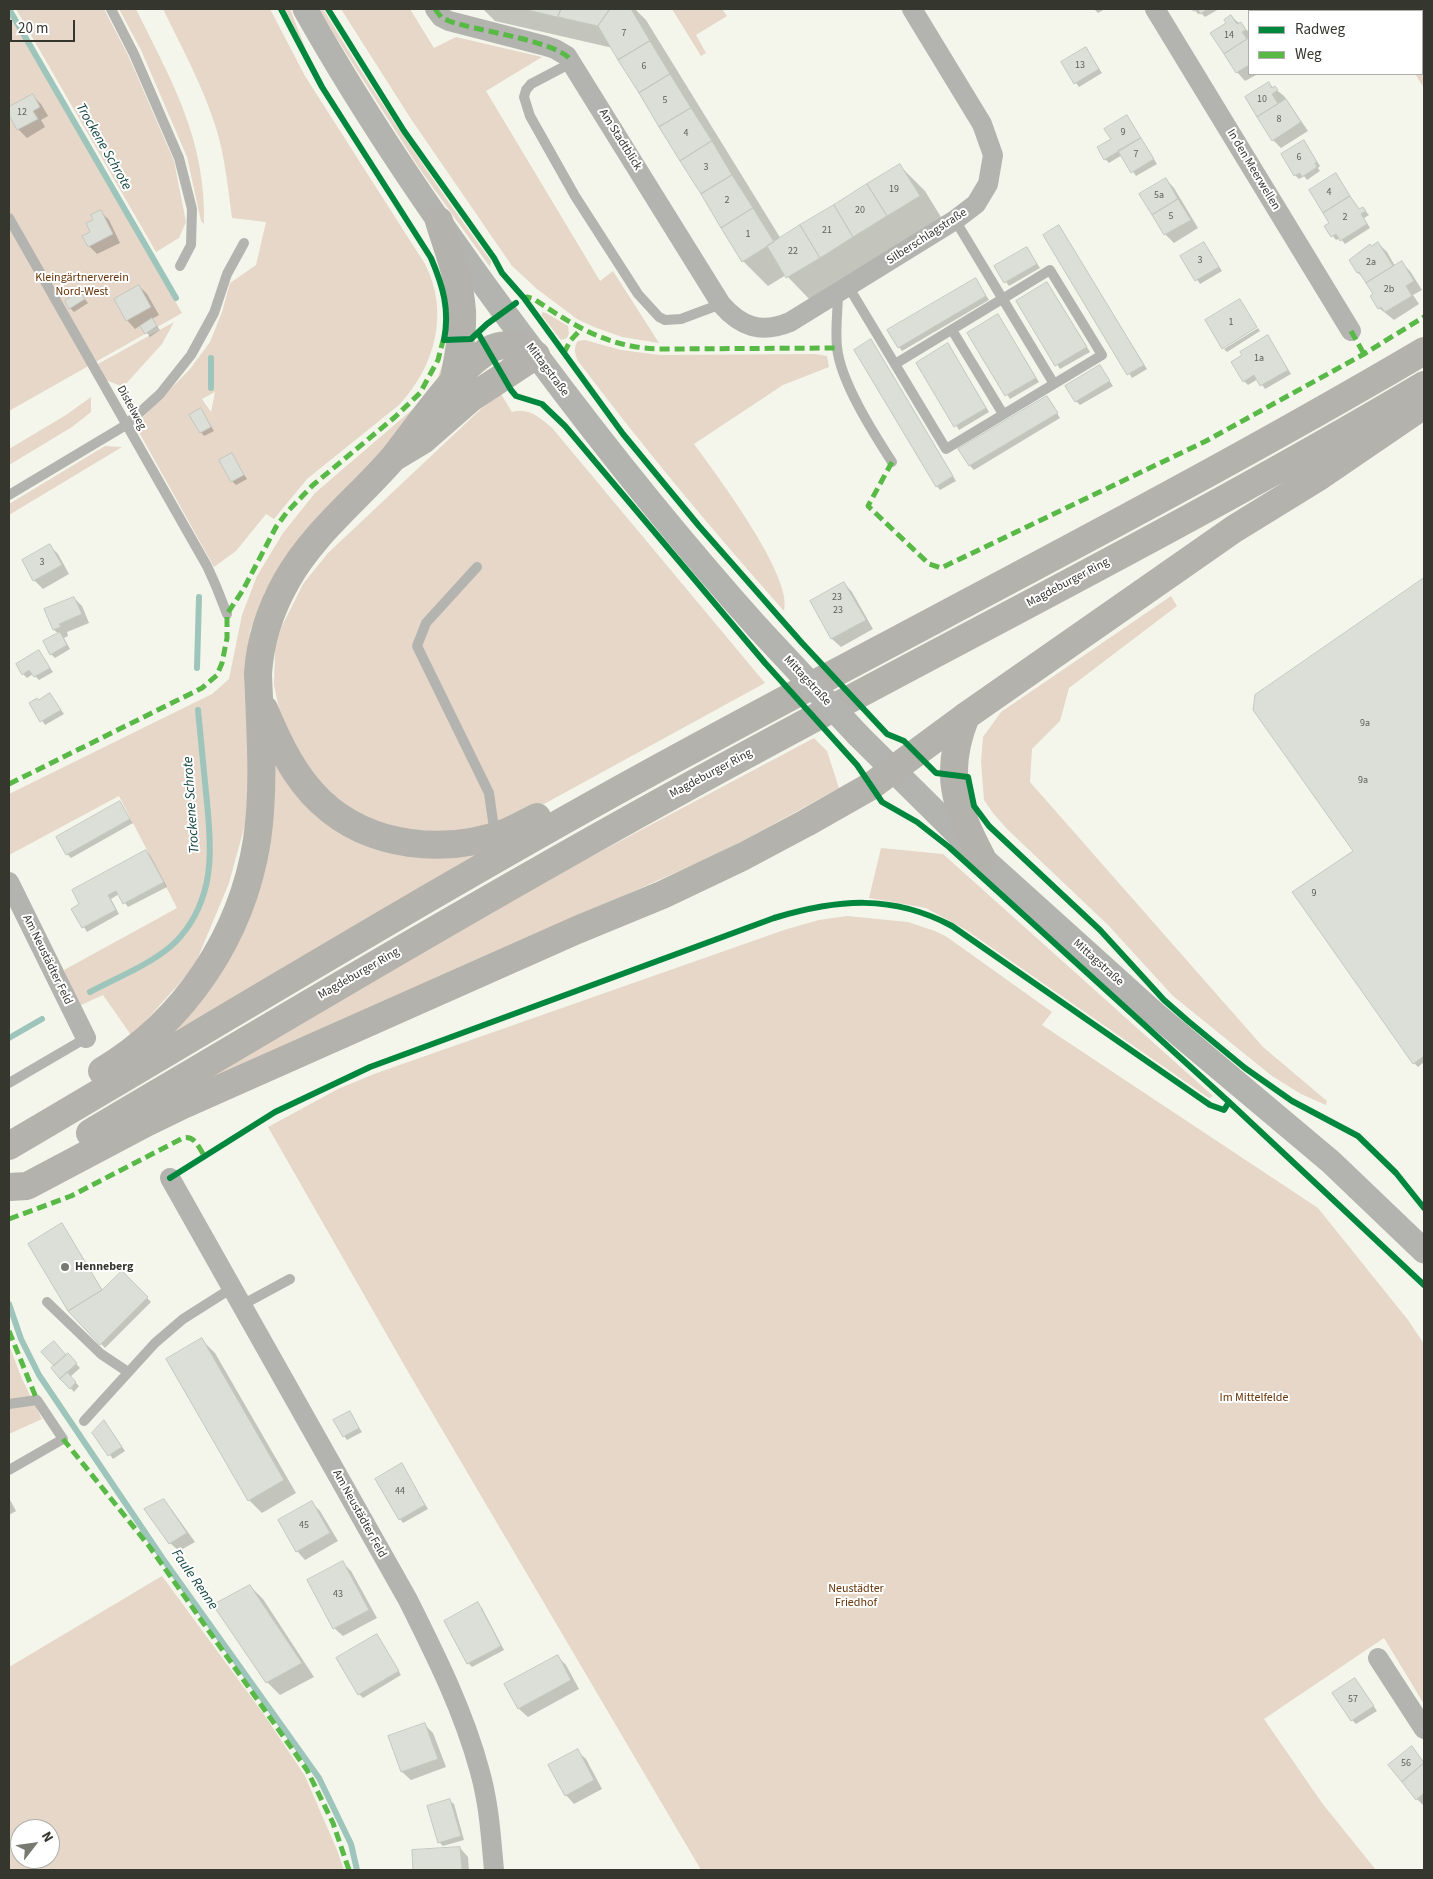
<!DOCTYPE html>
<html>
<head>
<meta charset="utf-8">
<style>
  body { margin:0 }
  #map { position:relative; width:1433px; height:1879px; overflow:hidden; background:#f4f6eb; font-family:"Source Sans 3",sans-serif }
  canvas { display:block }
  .frame { position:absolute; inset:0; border:10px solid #35372f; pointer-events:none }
  .legend { position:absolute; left:1248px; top:10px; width:175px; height:65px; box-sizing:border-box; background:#fff; border:1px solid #aeafac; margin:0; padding:6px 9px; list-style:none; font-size:15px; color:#35372f }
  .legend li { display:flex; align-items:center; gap:10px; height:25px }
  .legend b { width:25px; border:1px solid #aeafac }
  .north { position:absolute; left:10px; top:1819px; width:50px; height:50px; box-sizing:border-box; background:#fff; border:1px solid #aeafac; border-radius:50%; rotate:60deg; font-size:14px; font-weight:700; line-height:20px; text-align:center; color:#35372f }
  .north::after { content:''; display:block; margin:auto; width:18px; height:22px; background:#787a71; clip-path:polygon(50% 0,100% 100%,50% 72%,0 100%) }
  .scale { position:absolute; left:10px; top:20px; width:65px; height:22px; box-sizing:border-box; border:2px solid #35372f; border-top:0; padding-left:6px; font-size:15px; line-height:18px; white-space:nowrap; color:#35372f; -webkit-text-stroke:4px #fff; paint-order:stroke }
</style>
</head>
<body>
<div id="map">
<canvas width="1433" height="1879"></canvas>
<div class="frame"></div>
<ul class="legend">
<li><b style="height:6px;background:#00873e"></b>Radweg</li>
<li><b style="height:6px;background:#58b947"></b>Weg</li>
</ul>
<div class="north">N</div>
<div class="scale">20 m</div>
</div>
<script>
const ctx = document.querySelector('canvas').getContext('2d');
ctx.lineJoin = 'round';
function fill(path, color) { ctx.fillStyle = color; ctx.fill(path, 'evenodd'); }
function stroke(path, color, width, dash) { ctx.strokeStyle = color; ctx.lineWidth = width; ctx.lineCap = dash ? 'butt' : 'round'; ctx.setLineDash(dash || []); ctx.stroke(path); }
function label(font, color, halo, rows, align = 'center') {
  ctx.font = font + ' "Source Sans 3",sans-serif'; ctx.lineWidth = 4; ctx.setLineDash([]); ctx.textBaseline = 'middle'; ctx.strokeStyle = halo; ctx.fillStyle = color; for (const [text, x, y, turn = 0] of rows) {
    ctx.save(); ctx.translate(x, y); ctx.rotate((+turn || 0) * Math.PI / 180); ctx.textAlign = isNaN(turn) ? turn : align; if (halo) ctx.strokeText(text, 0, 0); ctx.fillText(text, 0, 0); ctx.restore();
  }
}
fill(new Path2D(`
  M9,9L182,313L9,411Z
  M16,9H104L128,55L174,161L186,222L179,238L156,252Z
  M119,9H136C172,82 206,139 204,224L201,221L187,157L141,50Z
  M163,9H270L305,76L425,264C450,313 435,366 399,405L307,479L274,519L266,514L236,551L214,567L140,434L143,417L190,369L210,342L222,312L230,283L256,265L266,222L232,218C228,188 225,157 216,128C203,86 182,48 163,9ZM215,392L211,412L202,399Z
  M285,9H290L307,52Z
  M318,9H323C375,95 431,179 491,261L490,267L419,168Z
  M341,9H410L434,48L456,37L542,57L486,91L600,281L613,271L659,343L622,337L594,327L577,319L537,289L512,266L411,119Z
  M672,9H722L727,16L696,35L706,53L701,56Z
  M1377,9H1424V88L1415,74H1422V11H1378Z
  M542,312L546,313L568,326L569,333L567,338L561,340L542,316Z
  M174,322L162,344L123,387L106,380L98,364Z
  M585,340L621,350L660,355L815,354L827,356L829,367L783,385L694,444C715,473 794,577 784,611C712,530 643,447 578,361C575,355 573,347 578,341Z
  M451,350L438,387L409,425L290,553L265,592L250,631L244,682L249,763L246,821L229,883L194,967L142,1025L131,1035L103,995L79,1006L64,970L177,908L119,796L9,855V794L212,694L229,679L242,615L257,576L283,533L315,493L421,402L436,383L447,351Z
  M501,394L512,412C528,407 541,418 553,429L765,683L544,804L528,812L476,830L420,833L362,817L313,779L281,719L274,685L275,649L281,628L303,584L328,553L481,409Z
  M91,397V412L72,427L9,465V449L66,415Z
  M105,446L122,447L9,515V504Z
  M1171,596L1177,606L1069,688L1060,721L1032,749L1030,782L1263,1047L1327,1101L1326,1105L1301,1094L1272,1076L1173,996L1108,925L1007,829L993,813L984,800L981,762L983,737L1001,712Z
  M814,738L827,751L839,788L743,841L708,858L182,1094L448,937L562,872Z
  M269,755L322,816L495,846L157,1043L212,978Z
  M881,848L943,854L1213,1096L1209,1098L966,930L926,908L869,898Z
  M847,916L908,922L935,931L947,937L1052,1012L1042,1025L1318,1208L1408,1320L1424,1344V1704L1384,1638L1264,1719L1322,1803L1376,1870H701L407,1370L268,1127L338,1089L374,1074L787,929L819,920Z
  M9,1345L22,1379L42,1419L9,1434Z
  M162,1576L265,1716L305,1776L337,1850L344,1870H9V1667ZM20,1829H50V1859H20Z`), '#e6d7c8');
fill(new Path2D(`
  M483,9H635L646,20L781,239L900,166L925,191L944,222L813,303L786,275L768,286L743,261L613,48L495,21Z
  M1094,9H1105L1098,13Z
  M1194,9H1219L1205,17L1201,13L1198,14Z
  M1231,16L1249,32V74H1258L1245,81L1237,72L1212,34L1228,24Z
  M1085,48L1102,73L1079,87L1062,63Z
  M1269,84L1284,96L1308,131L1281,148L1273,140Z
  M32,95L41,104L48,116L41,120L45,127L27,138L18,129L9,112V109Z
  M1127,117L1157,164L1136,176L1122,155L1109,163L1105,159L1112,139Z
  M1307,146L1320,166L1318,168L1320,171L1307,180L1304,176L1299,179L1295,175Z
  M1166,179L1174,188L1198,228L1174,243L1165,234L1141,194Z
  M1339,179L1359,210L1363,208L1369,215L1364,218L1370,228L1345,244L1340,238L1336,240L1326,227L1331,223Z
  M101,212L109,220L120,243L97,254L89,246L92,233Z
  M1059,227L1147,369L1132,378L1045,236Z
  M1204,243L1222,271L1200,284L1182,256Z
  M1378,243L1387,252L1395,266L1401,262L1410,271L1422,290L1413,295L1419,304L1394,320L1379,308L1375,294L1367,281L1358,273L1371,248Z
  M1027,248L1040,268L1009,286L995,267Z
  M976,280L989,300L902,351L899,347Z
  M1047,284L1090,352L1060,369L1017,302Z
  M139,286L147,294L159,315L152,319L160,330L150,337L141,325L135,329L127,320Z
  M83,297L88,303L74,312L70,308Z
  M998,316L1039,382L1010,399L968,333Z
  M1258,328L1260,331L1227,352L1224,349Z
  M871,341L956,481L940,490L937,486Z
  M1271,341L1291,374L1265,389L1258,379L1248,385L1244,381Z
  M948,345L989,412L959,430L918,363Z
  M1100,367L1113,386L1080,405L1076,401Z
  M1047,397L1060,418L974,470L970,466L960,449Z
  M201,410L214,431L204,436L201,432Z
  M231,455L247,479L236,485L232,481Z
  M50,546L58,554L69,574L43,589L34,580Z
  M1424,579V1062L1418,1067L1414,1063L1354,852L1256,695Z
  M844,583L852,592L873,629L841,647L832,639L811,601Z
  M74,598L82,606L89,623L67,632L68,636L64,638L70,649L55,658L51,654L59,634L54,630L46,610Z
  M39,652L53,672L39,680L33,674L27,678L23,674Z
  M50,694L64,714L45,725L31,703L39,701Z
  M120,803L133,823L71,858L67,854Z
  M146,851L150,855L167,887L128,907L119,894L111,899L119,914L87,932L73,909Z
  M62,1225L103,1291L122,1272L151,1302L105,1348L69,1310Z
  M202,1340L215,1353L296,1493L262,1513L249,1500Z
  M68,1355L80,1368L70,1377L79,1386L74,1392L53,1369Z
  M349,1412L362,1432L347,1440L344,1436Z
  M107,1425L125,1451L113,1459L94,1433Z
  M401,1465L428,1509L403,1523L400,1519Z
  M9,1498L16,1511L9,1515Z
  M163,1501L172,1510L195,1542L179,1551L170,1543Z
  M312,1503L320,1511L338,1541L305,1560L297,1551Z
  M343,1563L351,1571L377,1618L343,1636L334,1628Z
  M250,1586L263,1599L314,1677L280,1695L267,1682L214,1606Z
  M478,1604L482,1608L504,1650L472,1667L468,1663Z
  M377,1636L401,1675L363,1698L359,1694Z
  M557,1656L566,1665L579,1689L528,1717L519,1709L506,1685Z
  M1355,1679L1377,1711L1356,1724L1352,1720Z
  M424,1724L433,1733L446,1767L411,1780L402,1772Z
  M1412,1748L1424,1762V1806L1417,1799Z
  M577,1751L586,1759L602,1789L574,1804L566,1795Z
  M450,1801L454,1804L464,1840L443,1846L439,1842Z
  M460,1848L468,1857L469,1870H414L413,1852Z`), '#0003');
stroke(new Path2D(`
  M9,9L176,298
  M211,358V388
  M197,668L199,597
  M90,992C116,978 147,966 170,947C186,933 198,913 204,893C212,867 210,839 208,813C205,779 201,744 198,710
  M9,1038L42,1019
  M9,1304L21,1339L39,1375L163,1559L319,1778L351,1844L357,1870`), '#9ec5bb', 6);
const building = new Path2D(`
  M524,9H561L558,17Z
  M561,9H610L598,26L558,17Z
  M610,9H631L650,41L618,60L598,26Z
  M1192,9H1208L1200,14L1198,9L1194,11Z
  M1231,15L1237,24L1241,22L1246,30L1242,32L1247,39L1224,54L1210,33L1226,23L1224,20Z
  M1249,38V65L1236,73L1224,54Z
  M650,41L670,74L639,93L618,60Z
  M1086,47L1099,69L1074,84L1061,62Z
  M670,74L691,108L659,127L639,93Z
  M1269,82L1272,88L1275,86L1278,90L1272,94L1278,104L1257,117L1245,97Z
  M33,94L40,107L33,111L38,119L17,130L9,115V107Z
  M1286,99L1301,122L1272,141L1257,117Z
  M691,108L712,141L680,161L659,127Z
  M1127,115L1141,138L1104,160L1097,147L1111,139L1104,129Z
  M1141,138L1154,159L1131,173L1118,151Z
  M1304,140L1317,162L1315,163L1317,167L1302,177L1300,173L1294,176L1281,154Z
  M712,141L732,175L701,194L680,161Z
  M900,164L920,196L887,216L867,184Z
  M1336,173L1350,196L1323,213L1309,190Z
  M732,175L753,208L721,228L701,194Z
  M1166,178L1178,199L1152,215L1139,194Z
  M867,184L887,216L853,237L834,205Z
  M1350,196L1359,209L1363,207L1366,211L1361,214L1367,224L1340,241L1336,234L1331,237L1324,226L1329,223L1323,213Z
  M1178,199L1191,220L1164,235L1152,215Z
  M834,205L853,237L820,258L800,225Z
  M753,208L774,242L742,262L721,228Z
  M101,210L113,234L88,247L82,236L90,232L86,223L93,220L91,215Z
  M800,225L820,258L786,278L767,246Z
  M1059,225L1144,365L1127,375L1043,235Z
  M1204,242L1219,267L1195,281L1180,256Z
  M1378,242L1393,266L1366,283L1359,272L1357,273L1349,260L1370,244L1371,246Z
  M1027,247L1037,264L1004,283L994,266Z
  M1402,261L1414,281L1406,286L1412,296L1385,312L1381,307L1378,309L1370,296L1373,294L1366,283Z
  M976,278L986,296L898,348L887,330Z
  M1047,282L1087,347L1055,366L1016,301Z
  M139,285L151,307L126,321L114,299Z
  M80,291L85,299L69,309L65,301Z
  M1240,299L1257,327L1222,349L1205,320Z
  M998,314L1036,378L1005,396L967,333Z
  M152,318L157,326L145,334L140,326Z
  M1268,335L1288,370L1260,386L1254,375L1243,382L1231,362L1242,355L1240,352Z
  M871,339L953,476L936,487L854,350Z
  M948,343L986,408L954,427L916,363Z
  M1100,365L1110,381L1075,402L1065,386Z
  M1047,396L1058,413L969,466L958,449Z
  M201,408L211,427L200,433L189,415Z
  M232,453L244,475L231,482L219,460Z
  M50,544L62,565L33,581L22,560Z
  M1424,578V1056L1413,1064L1292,892L1353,851L1253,710L1255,695Z
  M844,582L866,620L831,639L810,601Z
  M74,597L82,614L59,624L61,627L53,630L44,609Z
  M60,632L67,645L50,655L43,641Z
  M39,650L50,668L34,677L29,670L22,675L16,664Z
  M50,693L61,710L40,722L29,703L37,698L38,700Z
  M120,801L130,819L66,855L56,837Z
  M146,850L164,882L123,904L116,891L108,895L116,910L82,928L71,909L79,904L72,890Z
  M62,1223L102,1290L68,1311L28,1244Z
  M122,1271L148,1297L100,1345L68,1311L102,1290Z
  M202,1338L284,1480L248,1501L166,1359Z
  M54,1341L66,1355L54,1366L41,1352Z
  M68,1353L77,1363L60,1379L51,1368Z
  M67,1372L76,1382L70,1389L60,1379Z
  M350,1411L359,1428L343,1437L333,1420Z
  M104,1420L122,1447L108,1456L92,1433Z
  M402,1463L425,1505L399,1520L375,1479Z
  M164,1499L187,1533L169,1544L144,1509Z
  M312,1501L330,1533L296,1552L278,1520Z
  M343,1561L369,1610L333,1629L307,1580Z
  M250,1585L302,1663L266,1683L213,1605Z
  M478,1602L501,1646L467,1664L444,1621Z
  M377,1634L399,1671L358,1695L336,1658Z
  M558,1655L571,1680L518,1709L504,1684Z
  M1355,1678L1374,1706L1351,1721L1332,1693Z
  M425,1723L438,1759L401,1772L388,1736Z
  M1412,1746L1424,1763L1402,1782L1388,1765Z
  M578,1749L594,1780L565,1796L548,1765Z
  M1424,1763V1793L1416,1800L1402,1782Z
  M450,1799L461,1836L438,1843L427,1806Z
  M460,1847L462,1870H413L412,1850Z`);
fill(building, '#dbdfd8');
stroke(building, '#c4c8c1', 1);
stroke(new Path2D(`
  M111,9L134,54L179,158L192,209L191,245L180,266
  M573,62L531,84L526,90L524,97L530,116L575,196L638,294L659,317L665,320L681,319L721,304
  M9,218L207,566L216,586L227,614
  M955,220L1054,384
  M848,286C881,341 914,395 946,449L1102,355L1050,270L895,364
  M838,292C838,310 835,329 837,347C840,381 874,434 892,462
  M952,330L1003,414
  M9,495L126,425L160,394L191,355L214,313L227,274L244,243
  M477,567L426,623L417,646L489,793L495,835
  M9,1083L86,1038
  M47,1302L101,1354L128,1372
  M242,1305L290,1279
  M9,1404L37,1400L63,1439L9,1470
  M84,1421L155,1343L183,1319L232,1288`), '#b3b4af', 10);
stroke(new Path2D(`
  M435,9L441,17L449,21L546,46L555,49L567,56L721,304C741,327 761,334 790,322L955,220L976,204L988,184L993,155L982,124L912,9
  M1155,9L1351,331
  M9,882L86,1038
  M170,1178L408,1600C436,1656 464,1712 480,1772C489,1804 491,1837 494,1870
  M1378,1658L1424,1729`), '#b3b4af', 20);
stroke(new Path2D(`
  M305,9C373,130 453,245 537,356C607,450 681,542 759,629
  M858,735L982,858L1155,1014L1331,1162L1424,1251`), '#b3b4af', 25);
stroke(new Path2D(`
  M439,221C448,250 460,281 462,311C463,335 458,360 453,383
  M264,709C278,742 294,777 321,802C370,848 446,855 507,832C517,828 527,822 537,817
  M966,716C943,773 955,806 982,858
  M102,1071C185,1021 242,936 257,840C265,785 260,729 258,674C260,640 270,610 287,580C314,532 358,499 394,457C419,426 459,364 493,348C499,345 514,344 520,346C525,347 531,352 536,355L471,398L423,440L393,458
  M90,1133C286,1017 482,900 682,790C928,654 1182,529 1424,385
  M9,1146C234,1014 457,877 686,753C932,619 1183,493 1424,351
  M9,1187L27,1186L146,1123L183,1105L577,930L662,895L744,856L806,823L871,786L966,716L1234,529L1320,476L1424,405`), '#b3b2ac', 28);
stroke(new Path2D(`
  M759,629L858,735`), '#b3b4af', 25);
stroke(new Path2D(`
  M435,9L441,17L449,21C477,31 551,40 569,58
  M1406,9L1408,11
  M1422,35L1424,39
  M522,299L527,297L534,299C575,327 612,349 663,349L837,348
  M1351,331L1364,354
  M564,353L570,341L581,329
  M892,462L868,506L929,564L941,568L1206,441L1364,354L1424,317
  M9,784L202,688L217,675L222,663L227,638V614L243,590L276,527L287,512L313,485L395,417L420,393L438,360L444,337
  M9,1219L71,1196L183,1138C195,1135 199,1148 205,1157
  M9,1331L37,1400
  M63,1439L149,1546L307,1770L333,1823L349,1870`), '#58b947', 5, [10, 5]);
stroke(new Path2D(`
  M281,9L322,87L431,258C443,286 450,310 444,340L471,339L487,324L516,303
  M328,9L404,131L494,258L502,273L524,298L623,434L699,526L802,643L887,734L904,741L936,773L968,777L974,806L989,826L1100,930L1164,1000L1188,1021L1245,1068L1292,1101L1358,1136L1396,1173L1424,1208
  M478,333L511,390L516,396L542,404L565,426L765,663L857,765L882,802L917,822L949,847L1229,1102L1424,1285
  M170,1178L275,1112L370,1067L774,918C838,899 892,894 952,926L1210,1105L1224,1110L1229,1102`), '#00873e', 6);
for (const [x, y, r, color] of [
  [65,1267,5,"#787a71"]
]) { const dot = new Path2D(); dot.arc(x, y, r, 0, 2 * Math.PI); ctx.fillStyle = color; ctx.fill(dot); stroke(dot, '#fff', 2); }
label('10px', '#5e6159', null, [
  ["7",624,34],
  ["14",1229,36],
  ["13",1080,66],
  ["6",644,67],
  ["10",1262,100],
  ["5",665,101],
  ["12",22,113],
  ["8",1279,120],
  ["9",1123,133],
  ["4",686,134],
  ["7",1136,155],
  ["6",1299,158],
  ["3",706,168],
  ["19",894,190],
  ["4",1329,193],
  ["5a",1159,196],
  ["2",727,201],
  ["20",860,211],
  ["5",1171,217],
  ["2",1345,218],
  ["21",827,231],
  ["1",748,235],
  ["22",793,252],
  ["3",1200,261],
  ["2a",1371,263],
  ["2b",1389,290],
  ["1",1231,323],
  ["1a",1259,359],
  ["3",42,563],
  ["23",837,598],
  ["23",838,611],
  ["9a",1365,724],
  ["9a",1363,781],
  ["9",1314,894],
  ["44",400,1492],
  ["45",304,1526],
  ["43",338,1595],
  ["57",1353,1700],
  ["56",1406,1764]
]);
label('12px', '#35372f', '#fff', [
  ["Am Stadtblick",620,140,58],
  ["In den Meerwellen",1253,170,59],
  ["Silberschlagstraße",927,237,-33],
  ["Mittagstraße",547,370,53],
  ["Distelweg",131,408,61],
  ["Magdeburger Ring",1068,583,-28],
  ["Mittagstraße",807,681,47],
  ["Magdeburger Ring",711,774,-28],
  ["Am Neustädter Feld",47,960,64],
  ["Mittagstraße",1098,963,42],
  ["Magdeburger Ring",359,974,-30],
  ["Am Neustädter Feld",359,1514,61]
]);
label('12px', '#663306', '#fff', [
  ["Kleingärtnerverein",82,278],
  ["Nord-West",82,292],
  ["Im Mittelfelde",1254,1398],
  ["Neustädter",856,1589],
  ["Friedhof",856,1603]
]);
label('bold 12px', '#35372f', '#fff', [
  ["Henneberg",75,1267]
], 'left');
label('italic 14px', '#12453e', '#fff', [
  ["Trockene Schrote",103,147,60],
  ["Trockene Schrote",192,805,-94],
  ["Faule Renne",194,1580,55]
]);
</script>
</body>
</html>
